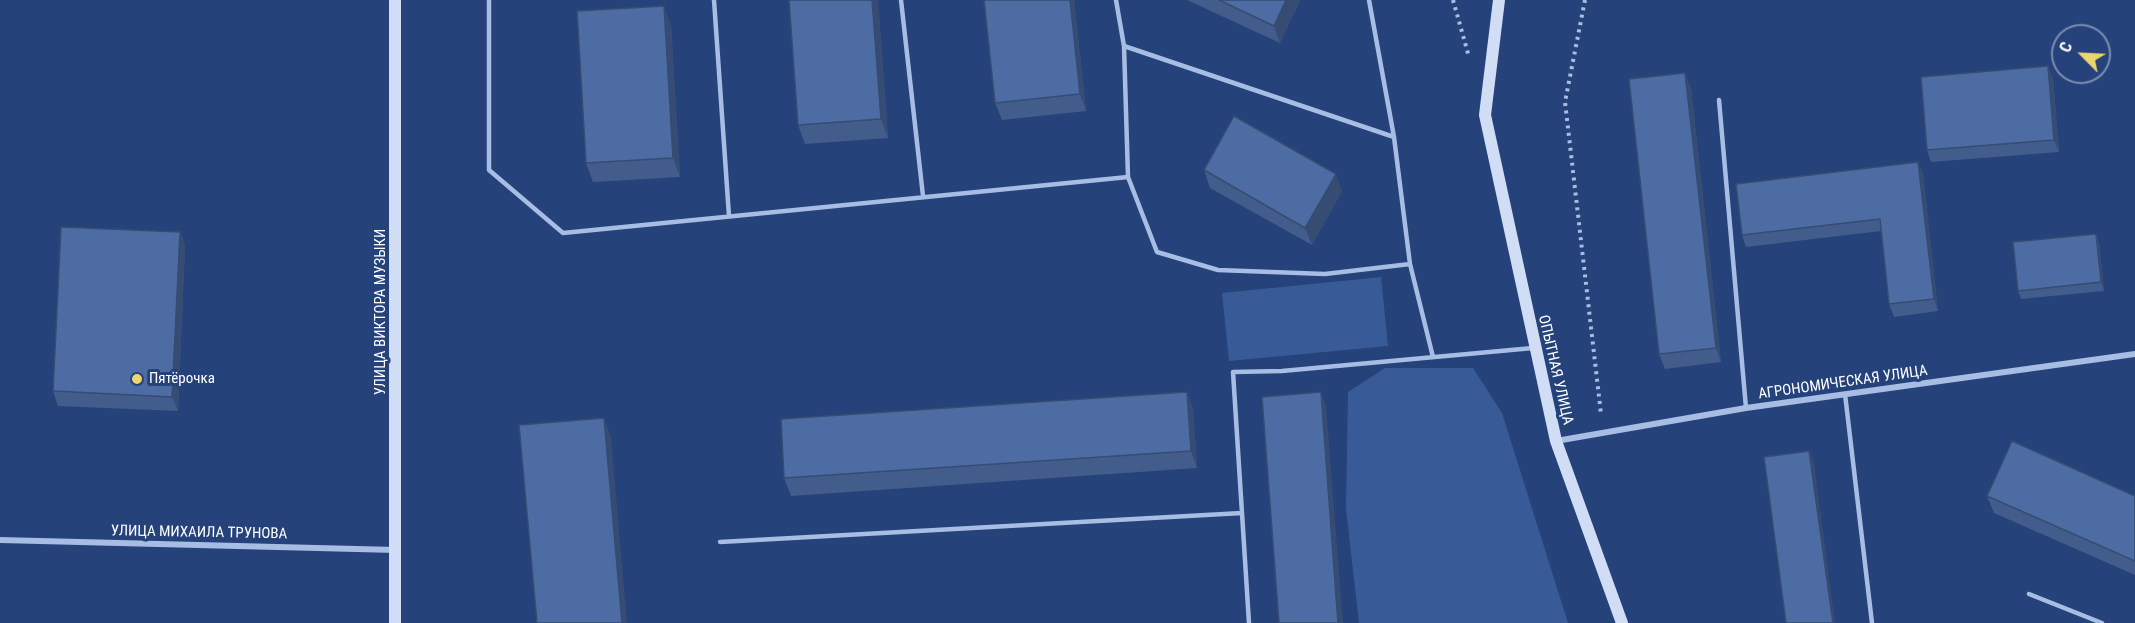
<!DOCTYPE html>
<html>
<head>
<meta charset="utf-8">
<style>
  body { margin:0 }
  #map { position:relative; width:2135px; height:623px; overflow:hidden; background:#25427a; font-family:"Roboto Condensed",sans-serif }
  canvas { display:block }
  .north { position:absolute; left:2051px; top:24px; width:60px; height:60px; box-sizing:border-box; background:#25427a; border:2px solid #7c8eaf; border-radius:50%; rotate:294deg; font-size:16px; font-weight:700; line-height:24px; text-align:center; color:#fff }
  .north::after { content:''; display:block; margin:auto; width:21px; height:27px; background:#edd46c; clip-path:polygon(50% 0,100% 100%,50% 72%,0 100%) }
</style>
</head>
<body>
<div id="map">
<canvas width="2135" height="623"></canvas>
<div class="north">С</div>
</div>
<script>
const ctx = document.querySelector('canvas').getContext('2d');
ctx.lineJoin = 'round';
function fill(path, color) { ctx.fillStyle = color; ctx.fill(path, 'evenodd'); }
function stroke(path, color, width, dash) { ctx.strokeStyle = color; ctx.lineWidth = width; ctx.lineCap = dash ? 'butt' : 'round'; ctx.setLineDash(dash || []); ctx.stroke(path); }
function label(font, color, halo, rows, align = 'center') {
  ctx.font = font + ' "Roboto Condensed",sans-serif'; ctx.lineWidth = 6; ctx.setLineDash([]); ctx.textBaseline = 'middle'; ctx.strokeStyle = halo; ctx.fillStyle = color; for (const [text, x, y, turn = 0] of rows) {
    ctx.save(); ctx.translate(x, y); ctx.rotate((+turn || 0) * Math.PI / 180); ctx.textAlign = isNaN(turn) ? turn : align; if (halo) ctx.strokeText(text, 0, 0); ctx.fillText(text, 0, 0); ctx.restore();
  }
}
fill(new Path2D(`
  M1381,277L1388,346L1229,361L1222,293Z
  M1385,368H1473L1502,413L1568,623H1359L1346,509L1348,392Z`), '#385b97');
stroke(new Path2D(`
  M1453,0L1469,57
  M1585,0L1565,102L1601,414`), '#a8bde4', 4, [3, 4.5]);
stroke(new Path2D(`
  M489,0V170L563,233L1128,177L1157,252L1218,270L1325,274L1410,264
  M714,0L729,216
  M901,0L923,196
  M1116,0L1124,46L1128,177
  M1369,0L1394,137L1410,264L1433,357
  M1124,46L1394,137
  M1719,100L1746,408
  M1845,394L1872,623
  M720,542L1242,513
  M2029,594L2102,623
  M1249,623L1233,372L1282,371L1533,348`), '#a8bde4', 4.5);
stroke(new Path2D(`
  M1556,441L1746,408L2135,354
  M0,540L396,550`), '#a8bde4', 6);
stroke(new Path2D(`
  M395,0V623
  M1499,0L1485,115L1556,441L1622,623`), '#d1ddf4', 12);
fill(new Path2D(`
  M878,0L888,138L805,144L798,125Z
  M1074,0L1086,111L1002,120L995,103Z
  M1187,0H1300L1280,43Z
  M671,25L680,177L593,182L586,163Z
  M2053,78L2059,152L1931,162L1927,150Z
  M1691,88L1721,362L1665,369L1659,354Z
  M1918,162L1923,174L1938,311L1894,317L1889,304L1881,231L1746,247L1742,235Z
  M1204,170L1342,191L1312,245L1210,188Z
  M180,232L185,246L178,411L58,406L53,391Z
  M2096,234L2099,243L2104,291L2021,299L2018,291Z
  M1187,392L1193,409L1197,468L791,496L784,478Z
  M1987,496H2135V575L1994,513Z`), '#425d8c');
fill(new Path2D(`
  M872,0H878L888,138L881,119Z
  M1070,0H1074L1086,111L1080,94Z
  M1286,0H1300L1280,43L1274,26Z
  M664,6L671,25L680,177L673,158Z
  M2048,66L2053,78L2059,152L2054,140Z
  M1685,73L1691,88L1721,362L1716,348Z
  M1918,162L1923,174L1938,311L1934,299Z
  M1336,174L1342,191L1312,245L1305,228Z
  M180,232L185,246L178,411L172,397Z
  M2096,234L2099,243L2104,291L2101,282Z
  M1187,392L1193,409L1197,468L1191,451Z
  M1321,392L1326,406L1343,623H1338Z
  M604,418L611,437L627,623H622Z
  M1809,451L1814,463L1835,623H1833Z`), '#364c72');
const building = new Path2D(`
  M789,0H872L881,119L798,125Z
  M984,0H1070L1080,94L995,103Z
  M1219,0H1286L1274,26Z
  M664,6L673,158L586,163L577,11Z
  M2048,66L2054,140L1927,150L1921,77Z
  M1685,73L1716,348L1659,354L1629,79Z
  M1234,116L1336,174L1305,228L1204,170Z
  M1918,162L1934,299L1889,304L1880,219L1742,235L1736,184Z
  M61,227L180,232L172,397L53,391Z
  M2096,234L2101,282L2018,291L2013,242Z
  M1187,392L1191,451L784,478L781,419Z
  M1321,392L1338,623H1279L1262,397Z
  M604,418L622,623H537L519,425Z
  M2012,441L2135,496V561L1987,496Z
  M1809,451L1833,623H1786L1764,457Z`);
fill(building, '#4d6ca3');
stroke(building, '#364c72', 1.5);
for (const [x, y, r, color] of [
  [137,379,6,"#edd46c"]
]) { const dot = new Path2D(); dot.arc(x, y, r, 0, 2 * Math.PI); ctx.fillStyle = color; ctx.fill(dot); stroke(dot, '#25427a', 2); }
label('15px', '#fff', '#25427a', [
  ["УЛИЦА ВИКТОРА МУЗЫКИ",381,312,-90],
  ["ОПЫТНАЯ УЛИЦА",1555,370,77],
  ["АГРОНОМИЧЕСКАЯ УЛИЦА",1843,383,-8],
  ["УЛИЦА МИХАИЛА ТРУНОВА",199,533,1]
]);
label('15px', '#fff', '#25427a', [
  ["Пятёрочка",149,379]
], 'left');
</script>
</body>
</html>
